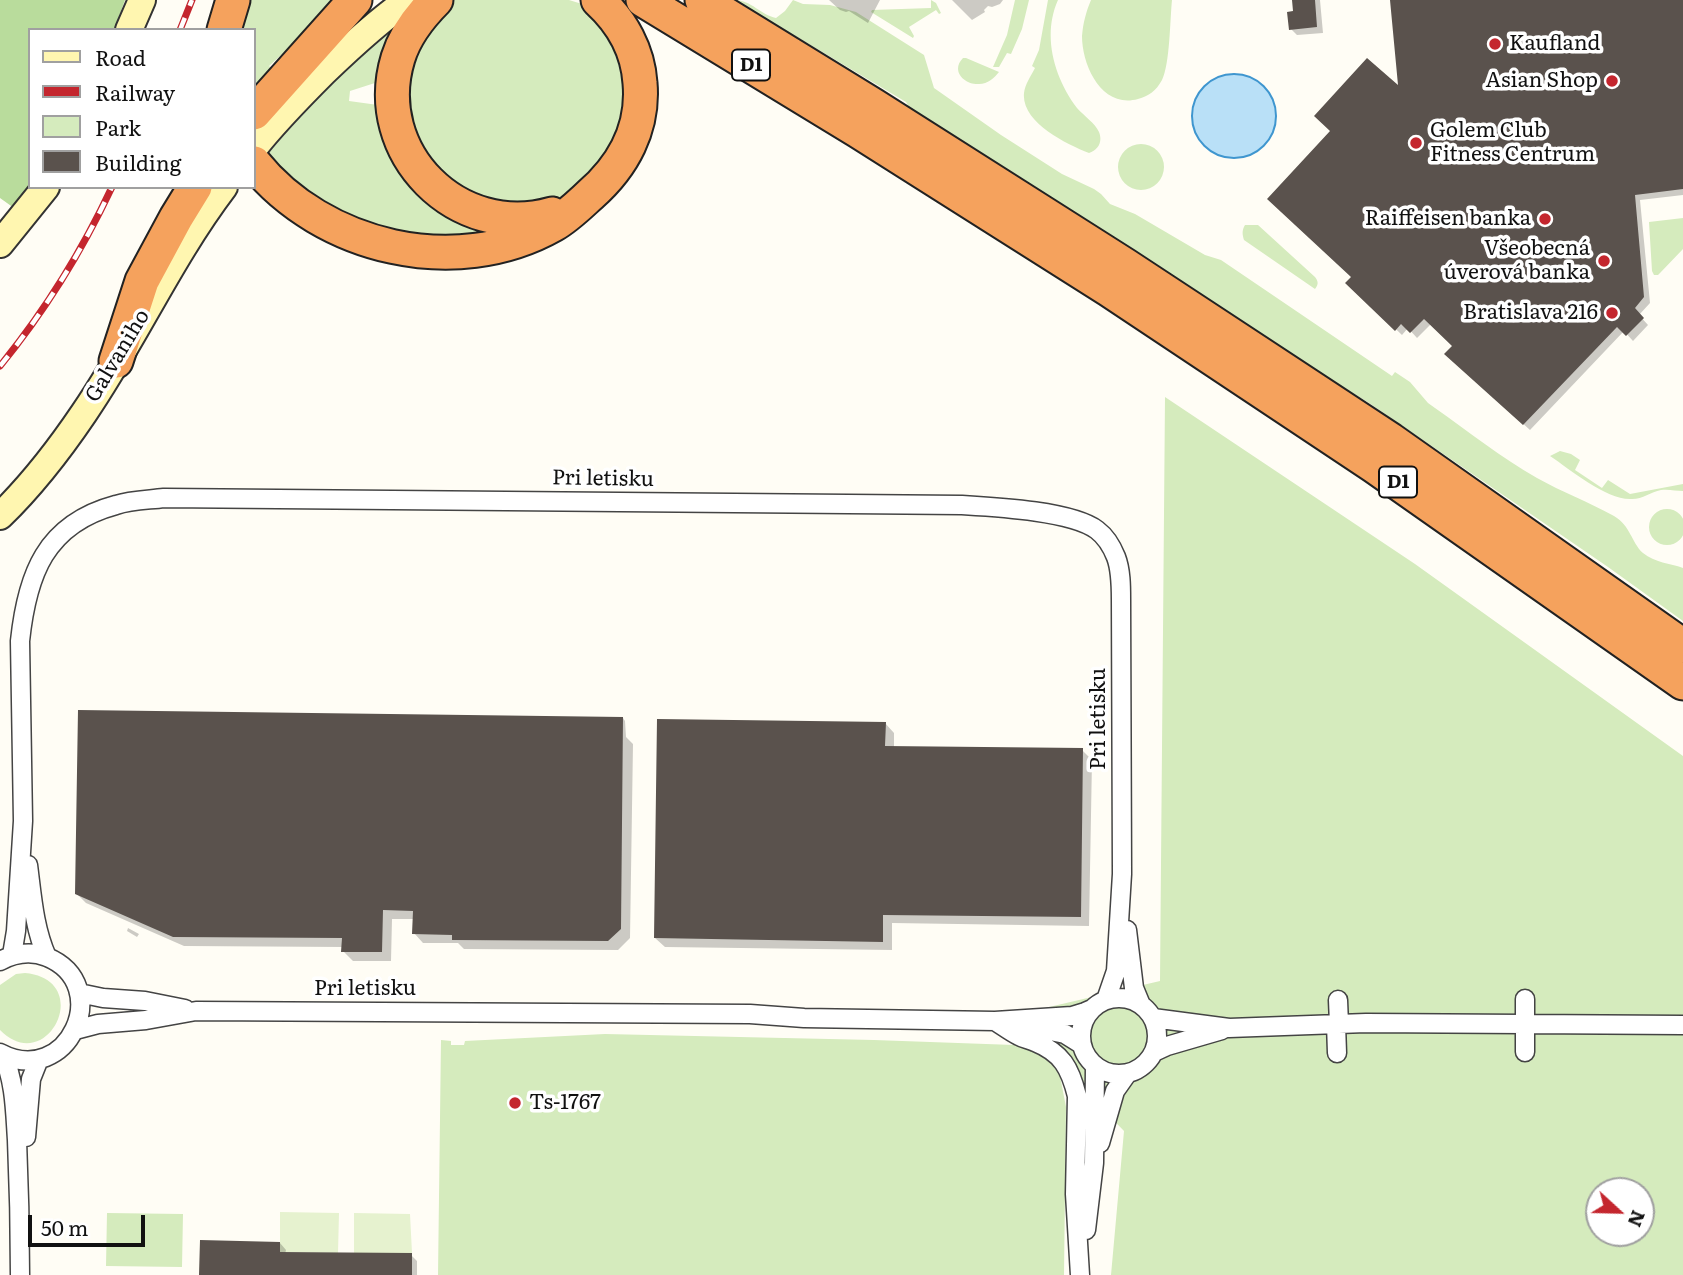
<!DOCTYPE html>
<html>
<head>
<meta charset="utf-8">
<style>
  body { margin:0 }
  #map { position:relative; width:1683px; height:1275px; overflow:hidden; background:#fffdf5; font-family:Literata,serif }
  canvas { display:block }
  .legend { position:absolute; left:28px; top:28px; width:228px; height:161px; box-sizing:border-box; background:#fff; border:2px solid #a0a0a0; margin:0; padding:9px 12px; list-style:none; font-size:21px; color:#111 }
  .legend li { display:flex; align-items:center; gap:14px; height:35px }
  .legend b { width:35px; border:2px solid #a0a0a0 }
  .north { position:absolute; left:1585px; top:1177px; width:70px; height:70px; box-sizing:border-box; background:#fff; border:2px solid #a0a0a0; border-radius:50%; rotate:112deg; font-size:19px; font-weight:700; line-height:28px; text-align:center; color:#111 }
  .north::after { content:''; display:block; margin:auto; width:24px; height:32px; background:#c4262e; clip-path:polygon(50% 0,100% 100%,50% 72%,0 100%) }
  .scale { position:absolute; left:28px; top:1215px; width:117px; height:32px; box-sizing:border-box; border:4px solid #111; border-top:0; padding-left:9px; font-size:21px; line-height:24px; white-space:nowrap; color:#111; -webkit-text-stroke:5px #fff; paint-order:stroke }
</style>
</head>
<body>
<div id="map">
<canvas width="1683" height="1275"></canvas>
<ul class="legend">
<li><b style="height:9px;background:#fff6b0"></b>Road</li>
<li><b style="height:9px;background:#c4262e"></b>Railway</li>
<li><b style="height:19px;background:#d5ebbd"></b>Park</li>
<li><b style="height:19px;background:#5a524d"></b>Building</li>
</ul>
<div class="north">N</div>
<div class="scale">50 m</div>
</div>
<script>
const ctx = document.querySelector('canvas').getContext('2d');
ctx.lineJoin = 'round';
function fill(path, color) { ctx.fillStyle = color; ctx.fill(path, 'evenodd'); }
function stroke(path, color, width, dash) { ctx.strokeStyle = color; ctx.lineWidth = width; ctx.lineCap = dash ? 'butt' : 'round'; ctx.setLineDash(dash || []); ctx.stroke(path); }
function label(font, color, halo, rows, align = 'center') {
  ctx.font = font + ' Literata,serif'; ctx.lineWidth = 7; ctx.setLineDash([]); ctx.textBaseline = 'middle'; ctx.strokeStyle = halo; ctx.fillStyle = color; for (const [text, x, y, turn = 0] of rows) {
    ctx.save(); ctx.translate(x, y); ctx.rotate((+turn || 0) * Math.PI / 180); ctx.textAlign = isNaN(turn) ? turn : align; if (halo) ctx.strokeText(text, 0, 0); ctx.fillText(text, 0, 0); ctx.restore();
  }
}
fill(new Path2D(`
  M244,0H342L269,66L278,74L254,102V30H233Z
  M447,0H569L582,4L598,20L611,37L626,79L623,125L583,188L556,200L527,207L471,199L413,144L402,75Z
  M735,0C751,0 761,15 776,18L785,11L793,0L803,4L830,5L856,12L924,55L934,88L1001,135L1062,174L1094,189L1101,194L1110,204L1135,214L1205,255L1221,260L1392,376L1395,372L1410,382L1428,403L1435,408C1469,432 1502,458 1537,478C1562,492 1589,502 1614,516C1631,526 1631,542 1643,553C1655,563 1670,563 1683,568V621L1608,567L1369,403L1301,361L909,107L906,102Z
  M931,0L936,3L941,13L939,14L936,10L909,27L914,36L913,38L871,12L872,10L931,8Z
  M1015,0H1029L1022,29L1011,54L1007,53L999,67H993L1007,35Z
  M1048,0H1058C1042,36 1054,77 1077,108C1084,116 1095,123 1099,132C1103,142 1098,150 1089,153C1066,144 1021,122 1024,93C1025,84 1031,76 1035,68L1032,66L1039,50Z
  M1091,0H1172C1170,19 1170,64 1162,80C1156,91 1149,96 1138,99C1102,109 1082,66 1082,36C1083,23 1086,12 1091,0Z
  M393,24L395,27L378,82L350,91L349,101L378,105L498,230L452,241L353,225L260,159L313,100Z
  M963,58H966L999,72C994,78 988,84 979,84C965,85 950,71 963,58Z
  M1118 167a23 23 0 1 1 46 0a23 23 0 1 1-46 0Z
  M1683,218V249L1660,273L1658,275H1654L1652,271L1649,222Z
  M1245,225H1258L1315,277C1318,281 1319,284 1315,289L1244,240C1242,234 1242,230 1245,225Z
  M1165,397L1415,564L1683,756V1275H1111L1124,1131L1054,1059L998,1019L1160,981ZM1599,1191H1641V1233H1599Z
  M1560,451L1571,454L1580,460L1575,470L1602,488L1608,480L1630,494L1683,484V491C1676,491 1669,489 1661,490C1650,492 1642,500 1630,499C1605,499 1571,470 1550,456Z
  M1649 527a18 18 0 1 1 36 0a18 18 0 1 1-36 0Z
  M25,973C96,980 47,1078 0,1030V985L16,974Z
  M605,1034L874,1040L1014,1045L1040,1054L1054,1065L1060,1076L1066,1107L1064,1275H438L441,1040L451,1041V1045H464L465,1041Z
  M107,1213L183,1214L182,1267L106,1266Z`), '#d5ebbd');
fill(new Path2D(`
  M0,0H125L114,30H30V187L14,208L0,198Z`), '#b9dc9c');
fill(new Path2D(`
  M280,1212L339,1213L338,1253L280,1252Z
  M354,1213L410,1214L412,1253H354Z`), '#e6f2cf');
const water = new Path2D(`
  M1192 116a42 42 0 1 1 84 0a42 42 0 1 1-84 0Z`);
fill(water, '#b9e0f7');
stroke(water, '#3f96cf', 2);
fill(new Path2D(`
  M829,0H880L868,23L849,11L846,12L840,10Z
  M952,0H1003L1000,4L992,7L988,6L984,10L985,12L972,20Z
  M1294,0H1320L1323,33L1297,35L1291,29L1295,12Z
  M1392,0H1683V195L1640,200L1650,303L1639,315L1648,325L1633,341L1624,331L1530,430L1453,360L1454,346L1431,324L1417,338L1408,328L1402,335L1348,283L1353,278L1333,131L1400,89Z
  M623,718L625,721L626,737L633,744L630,938L618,950L464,949L458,943H423L414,933V919H392L391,961H353L343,951V947L184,946L86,903L76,893Z
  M885,723L894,733V748L1082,750L1092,760L1089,926L892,923V950L665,947L655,938Z
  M128,928L139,934L137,937L127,931Z
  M280,1243L286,1250L285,1254L411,1255L417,1261V1275H201Z`), '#0003');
fill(new Path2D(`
  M1292,0H1315L1317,27L1289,30L1287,12L1293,11Z
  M1390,0H1683V189L1635,195L1644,297L1635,308L1644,318L1626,336L1617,327L1523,425L1444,354L1452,346L1424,319L1410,333L1401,324L1395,331L1345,283L1351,277L1267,199L1330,131L1314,116L1367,58L1398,85Z
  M78,710L623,717L621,929L608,941L452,940V935L412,934L413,911L383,910L382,952H341L342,938L173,937L75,894Z
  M657,719L886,722L885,746L1083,748L1081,917L883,915V942L654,938Z
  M200,1240L280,1242V1252L412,1253V1275H199Z`), '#5a524d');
const street = new Path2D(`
  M28,865C32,896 34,928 47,957
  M1127,930L1134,988L1141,1005
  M12,955L16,931L23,821L20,641C27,575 45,524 116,505C131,500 148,500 164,498L962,505C995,507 1072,511 1097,530C1105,536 1112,547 1116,557C1121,570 1121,586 1121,600L1122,874L1116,971L1106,1000
  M0,961C15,953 32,951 47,957C115,985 68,1089 0,1053
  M79,993L103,998L145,1001L185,1009
  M1081 1036a38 38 0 1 1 76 0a38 38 0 1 1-76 0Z
  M1525,999V1052
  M1338,1000L1339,1024
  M1153,1018L1229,1028L1366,1023L1683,1025
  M995,1021C1003,1026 1011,1032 1019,1036C1024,1039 1029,1039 1035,1042C1062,1053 1070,1068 1077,1096L1075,1194L1080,1275
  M1336,1024L1337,1053
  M1026,1026L1065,1034L1081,1044
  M75,1030L98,1024L146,1020L196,1011L750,1014L804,1018L995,1021L1072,1016L1085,1012L1092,1009
  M1154,1052L1167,1046L1222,1030
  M3,1055C15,1082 15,1111 17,1140C19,1185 20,1230 20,1275
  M26,1137L31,1079L39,1059
  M1100,1143L1115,1091L1127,1074
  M1086,1230L1094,1163L1095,1066`);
const secondary = new Path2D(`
  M129,30L142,0
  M254,148C275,121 300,96 324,72C351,46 378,21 408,0
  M0,244L46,187
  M0,516C32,485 59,450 84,413C134,340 170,258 224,187`);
const highway = new Path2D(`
  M436,0C419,17 405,35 398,58C369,153 458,241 552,214
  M643,0L858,131L1108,289L1374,466L1683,683
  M702,0L873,105L1125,265L1391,440L1683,646
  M224,30L233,0
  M254,113L355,0
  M254,163C322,248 456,280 553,225C567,217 578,206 590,195C623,166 644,128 640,83C638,51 622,22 598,0
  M116,361L142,281L176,218L195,187`);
stroke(street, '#444', 21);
stroke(secondary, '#333', 30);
stroke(highway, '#222', 37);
stroke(street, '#fff', 18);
stroke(secondary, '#fff6b0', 26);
stroke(highway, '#f5a25d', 33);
const rail = new Path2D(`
  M180,30L192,0
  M0,366C45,311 82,251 112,187`);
stroke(rail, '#c4262e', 7);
stroke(rail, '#fff', 4.5, [13]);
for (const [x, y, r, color] of [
  [1495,44,7,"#c4262e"],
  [1612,81,7,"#c4262e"],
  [1416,143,7,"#c4262e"],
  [1545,219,7,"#c4262e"],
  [1604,261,7,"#c4262e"],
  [1612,313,7,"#c4262e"],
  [515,1103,7,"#c4262e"]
]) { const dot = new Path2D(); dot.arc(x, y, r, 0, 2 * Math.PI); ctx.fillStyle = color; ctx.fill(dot); stroke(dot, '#fff', 2.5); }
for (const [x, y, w] of [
  [751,65,38],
  [1398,482,38]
]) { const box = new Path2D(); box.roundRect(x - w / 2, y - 15.5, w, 31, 5); ctx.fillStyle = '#fff'; ctx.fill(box); stroke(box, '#111', 2); }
label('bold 19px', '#111', null, [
  ["D1",751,65],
  ["D1",1398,482]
]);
label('21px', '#111', '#fff', [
  ["Kaufland",1509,44,"left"],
  ["Asian Shop",1598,81],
  ["Golem Club",1430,131,"left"],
  ["Fitness Centrum",1430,155,"left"],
  ["Raiffeisen banka",1531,219],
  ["Všeobecná",1590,249],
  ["úverová banka",1590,273],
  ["Bratislava 216",1598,313],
  ["Ts-1767",529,1103,"left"]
], 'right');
label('21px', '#111', '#fff', [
  ["Galvaniho",118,356,-59],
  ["Pri letisku",603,479,1],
  ["Pri letisku",1099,719,-90],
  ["Pri letisku",365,989]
]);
</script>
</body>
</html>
